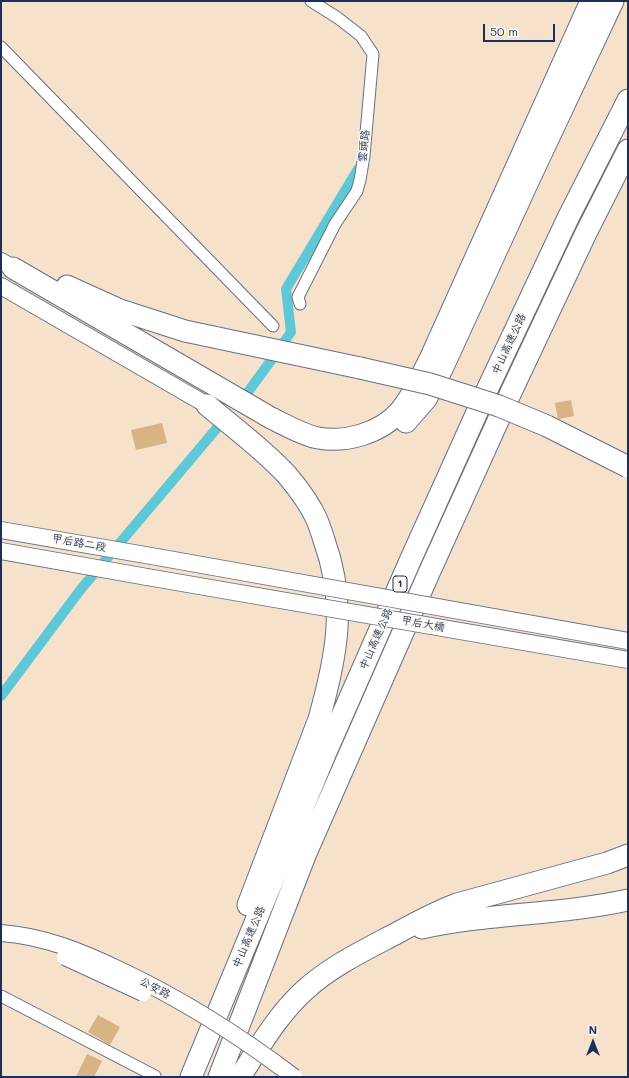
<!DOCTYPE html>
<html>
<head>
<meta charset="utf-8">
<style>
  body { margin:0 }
  #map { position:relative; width:629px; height:1078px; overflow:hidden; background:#f6e2ca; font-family:Mali,sans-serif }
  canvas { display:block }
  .frame { position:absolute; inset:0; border:2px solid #1b2f5e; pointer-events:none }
  .north { position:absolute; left:573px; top:1022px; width:40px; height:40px; -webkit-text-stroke:3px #fbf7ec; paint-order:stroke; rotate:0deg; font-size:11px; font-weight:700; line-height:16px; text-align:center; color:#1b2f5e }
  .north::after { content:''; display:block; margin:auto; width:14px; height:18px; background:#1b2f5e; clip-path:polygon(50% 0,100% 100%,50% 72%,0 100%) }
  .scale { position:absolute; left:483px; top:24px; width:72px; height:18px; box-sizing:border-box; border:2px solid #1b2f5e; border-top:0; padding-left:5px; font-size:12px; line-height:14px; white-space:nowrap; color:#1b2f5e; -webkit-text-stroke:3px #fbf7ec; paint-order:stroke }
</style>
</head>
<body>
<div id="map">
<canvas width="629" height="1078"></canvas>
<div class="frame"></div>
<div class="north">N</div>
<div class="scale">50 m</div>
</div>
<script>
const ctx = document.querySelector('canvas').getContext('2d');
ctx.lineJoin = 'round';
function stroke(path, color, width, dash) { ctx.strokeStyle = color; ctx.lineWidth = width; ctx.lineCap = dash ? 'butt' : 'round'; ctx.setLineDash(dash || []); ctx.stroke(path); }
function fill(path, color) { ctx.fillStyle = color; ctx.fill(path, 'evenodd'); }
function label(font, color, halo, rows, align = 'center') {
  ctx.font = font + ' Mali,"LXGW WenKai TC",sans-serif'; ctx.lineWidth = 3; ctx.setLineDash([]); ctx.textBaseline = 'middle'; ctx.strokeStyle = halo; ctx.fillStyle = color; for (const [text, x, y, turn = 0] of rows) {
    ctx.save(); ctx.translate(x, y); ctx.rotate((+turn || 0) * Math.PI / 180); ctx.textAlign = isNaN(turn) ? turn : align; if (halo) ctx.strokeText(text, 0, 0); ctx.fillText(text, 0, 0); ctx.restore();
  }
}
stroke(new Path2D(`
  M284,342L291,332L286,289L358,169
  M248,392L272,359
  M1,696L81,589L217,428`), '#5ec8d9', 10);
fill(new Path2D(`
  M571,400L574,416L558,419L555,403Z
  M162,423L167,443L136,450L131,430Z
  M98,1015L120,1027L110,1045L88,1032Z
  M87,1054L102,1061L94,1077H76Z`), '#d7b385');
const street = new Path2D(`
  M1,47L273,326
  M300,304L298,297L335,224L357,191L360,180L364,156L373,54L361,36L338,18L311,1
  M1,996L155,1076`);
const secondary = new Path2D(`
  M1,261L13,268
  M1,286L207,405
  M1,530L157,557
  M1,551L147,577`);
const highway = new Path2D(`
  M13,268L271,418C286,425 302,435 318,438C346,443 381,433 400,411C413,396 421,376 430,359L591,1
  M67,286L120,310L185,331L360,368
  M207,405C234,428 263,449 287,475C298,488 310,504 317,520C320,527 322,534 324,540C347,604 337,655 319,719L248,905
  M406,422L426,399L442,369L526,186L613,1
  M422,928C490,913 560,915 628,900
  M191,1077L326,752L410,561L487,390L568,218L628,100
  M219,1077L306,853L429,573L512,390L586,233L628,150
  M240,1077L245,1069C263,1041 281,1011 306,989C333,965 365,950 397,933C417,922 436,912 457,904L607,863L628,855`);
stroke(street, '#686e84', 13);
stroke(secondary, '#686e84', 18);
stroke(highway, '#686e84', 23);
stroke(street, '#fff', 11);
stroke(secondary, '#fff', 16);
stroke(highway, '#fff', 21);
const secondaryBridge = new Path2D(`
  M157,557L628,641
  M147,577L628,660
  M1,933C44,936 83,952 122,971C183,1000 240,1036 294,1077
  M65,957L143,993`);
const highwayBridge = new Path2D(`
  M360,368L430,384L499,406L547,426L628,467`);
stroke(secondaryBridge, '#686e84', 18, []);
stroke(highwayBridge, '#686e84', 23, []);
stroke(secondaryBridge, '#fff', 16);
stroke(highwayBridge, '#fff', 21);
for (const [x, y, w] of [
  [400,584,14]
]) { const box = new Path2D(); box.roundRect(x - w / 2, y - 8, w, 16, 3); ctx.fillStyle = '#fbf7ec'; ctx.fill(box); stroke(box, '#1b2f5e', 1); }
label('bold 10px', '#1b2f5e', null, [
  ["1",400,584]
]);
label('11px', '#1b2f5e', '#fbf7ec', [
  ["雲頭路",364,146,-84],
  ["中山高速公路",509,344,-65],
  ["甲后路二段",79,543,10],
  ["甲后大橋",423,624,10],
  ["中山高速公路",376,639,-66],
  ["中山高速公路",249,937,-67],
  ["公安路",155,988,28]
]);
</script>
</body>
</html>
